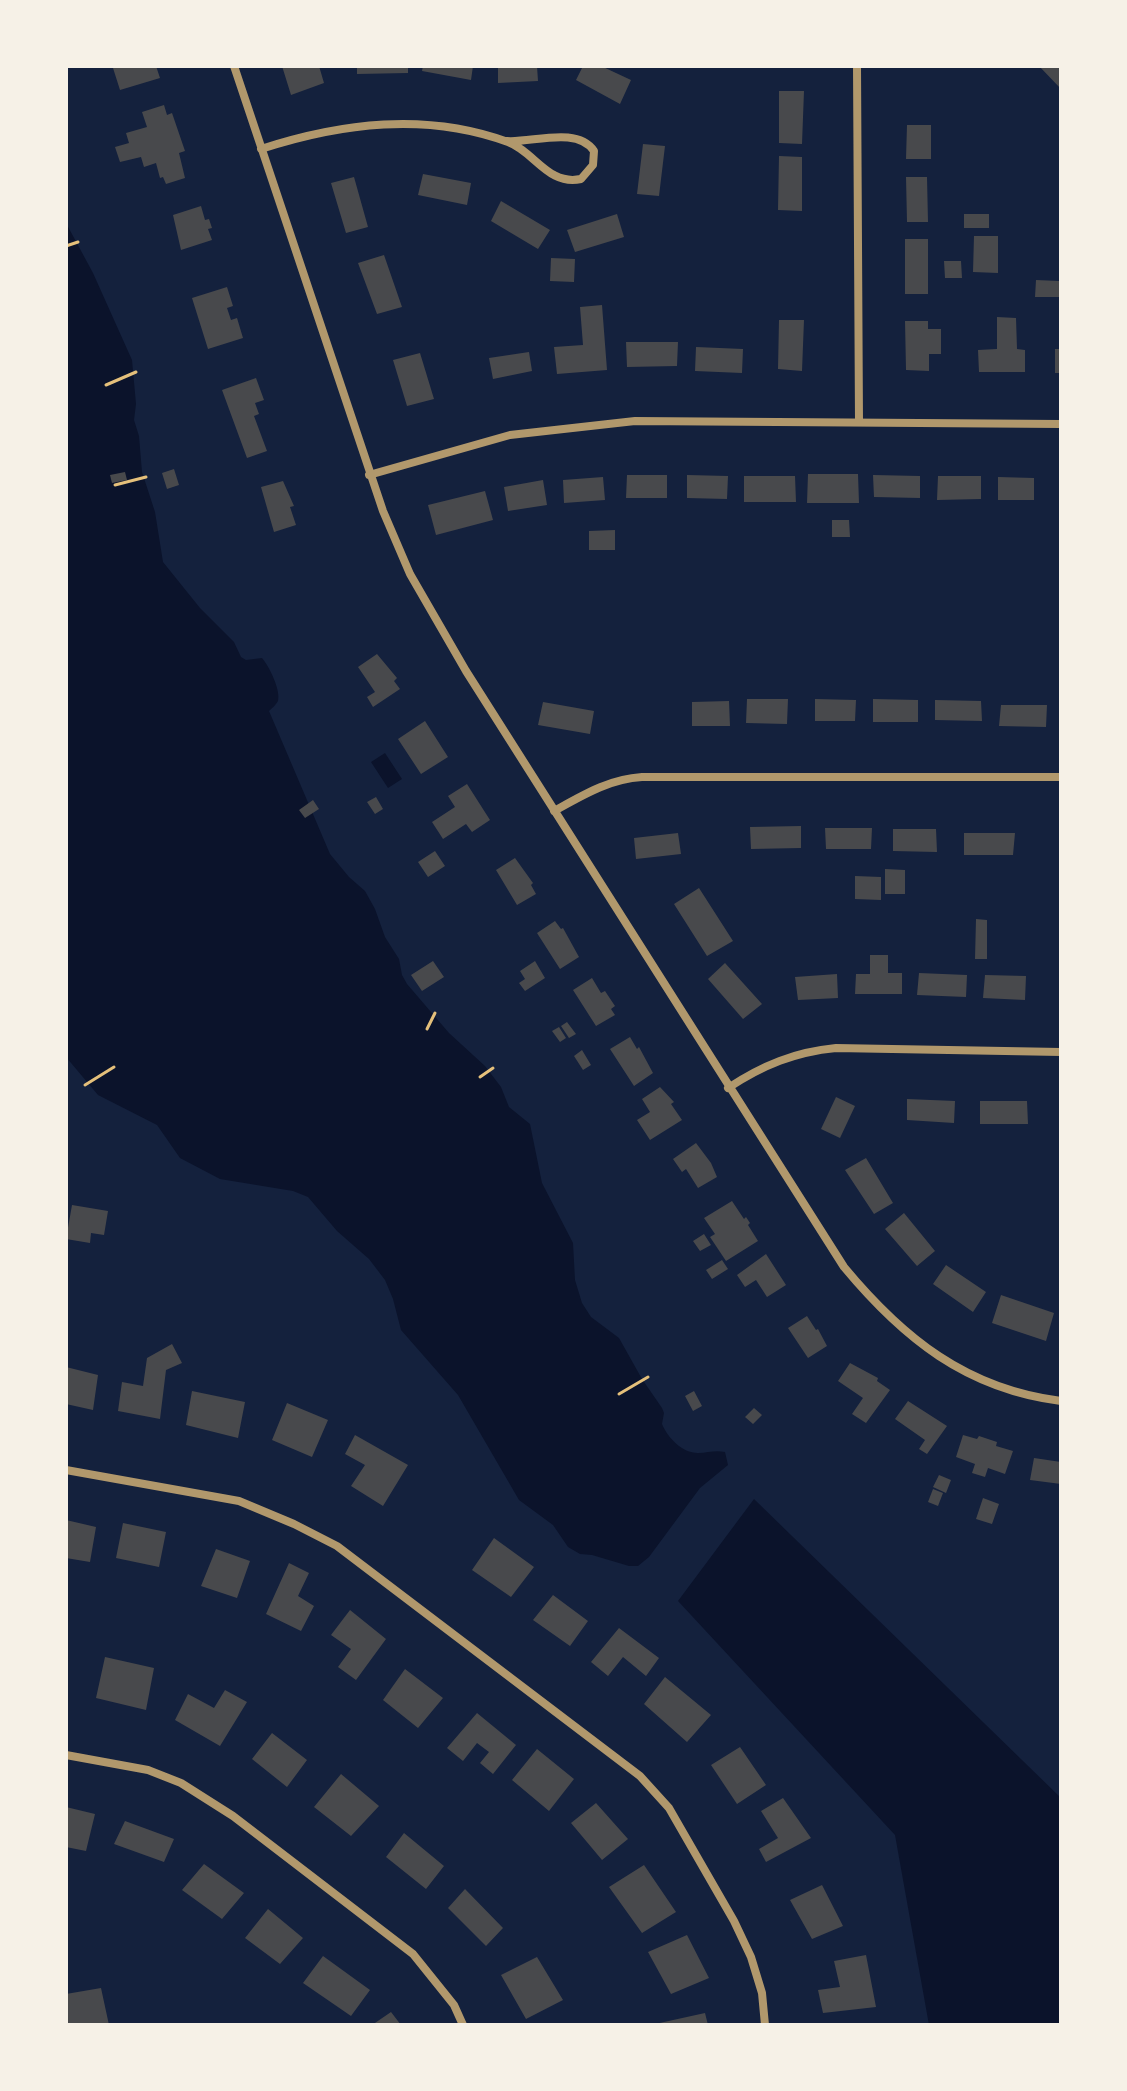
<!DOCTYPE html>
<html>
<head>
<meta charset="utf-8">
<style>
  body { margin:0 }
  #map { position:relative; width:1127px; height:2091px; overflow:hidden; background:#14213d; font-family:"PT Sans Narrow",sans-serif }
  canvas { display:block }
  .frame { position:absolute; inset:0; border:68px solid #f6f1e7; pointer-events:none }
</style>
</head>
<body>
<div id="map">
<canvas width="1127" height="2091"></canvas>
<div class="frame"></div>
</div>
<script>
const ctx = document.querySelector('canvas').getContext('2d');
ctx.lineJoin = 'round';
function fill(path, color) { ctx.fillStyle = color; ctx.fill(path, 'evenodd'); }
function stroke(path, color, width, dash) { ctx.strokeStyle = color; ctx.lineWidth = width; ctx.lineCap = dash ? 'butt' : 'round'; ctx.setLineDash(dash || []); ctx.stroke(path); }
fill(new Path2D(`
  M66,223L93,273L132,360L136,404L134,420L139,436L142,472L155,512L163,562L200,608L234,642L241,657L246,660L262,658C269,666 281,690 278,701C276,705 272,708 269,711L330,854L349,877L365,891L375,909L385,937L399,959L402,975L407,984L449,1033L485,1066L501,1087L509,1107L530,1124L542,1183L573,1243L575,1280L582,1303L591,1317L619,1338L642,1379L662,1408L664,1413L662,1424C668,1438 682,1453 698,1453C708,1453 714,1450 725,1452L728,1465L700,1488L649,1557L638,1566H629L592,1555L580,1554L568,1547L553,1525L519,1500L458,1395L401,1330L393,1299L385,1280L369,1259L337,1231L308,1197L293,1191L220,1179L180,1158L157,1125L98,1095L66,1057Z
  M385,753L402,779L388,788L371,762Z
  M754,1499L1061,1798V2025H929L895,1835L678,1601Z`), '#0b132b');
fill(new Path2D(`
  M120,66H156L160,78L120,90L113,68Z
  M282,66H319L324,83L291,95Z
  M357,66H408V73L357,74Z
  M423,66H473L471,80L422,71Z
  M498,66H537L538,81L498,83Z
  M583,66H601L631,80L620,104L576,80Z
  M1039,66H1061V89Z
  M779,91H804L802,144L779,143Z
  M164,105L167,115L172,113L185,151L179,153L185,178L166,184L163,177L160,178L156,163L144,167L141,157L120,162L115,147L129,143L126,133L147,127L142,112Z
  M907,125H931V159H906Z
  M643,144L665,146L659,196L637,194Z
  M779,156L802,157V211L778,210Z
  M423,174L471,183L467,205L418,195Z
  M354,177L368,227L346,233L331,183Z
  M906,177H927L928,222H907Z
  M501,201L550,230L538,249L491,221Z
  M201,206L205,220L209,219L212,228L208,229L212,240L181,250L173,215Z
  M617,214L624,237L575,252L567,230Z
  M964,214H989V228H964Z
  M974,236H998V273L973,272Z
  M905,239H928V294H905Z
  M384,255L402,307L377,314L358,263Z
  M551,258L575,259L574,282L550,281Z
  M944,261H961L962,278H945Z
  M1036,280L1059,281V297H1035Z
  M227,287L233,306L227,308L231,320L237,318L243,338L208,349L192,298Z
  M602,305L607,370L557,374L554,347L583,345L580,307Z
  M997,317L1016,318L1017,349L1025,350V372H979L978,350L997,349Z
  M779,320H804L802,371L778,369Z
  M905,321H928V329H941V354H929V371L906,370Z
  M626,342H678L677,366L627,367Z
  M696,347L743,349L742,373L695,371Z
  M1055,349H1061V373H1055Z
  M529,352L532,371L493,379L489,358Z
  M420,353L434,399L407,406L393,360Z
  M256,378L264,400L255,403L259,414L254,416L267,451L247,458L222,390Z
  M174,469L179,485L167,489L162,473Z
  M125,472L127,480L112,483L110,475Z
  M808,474H858L859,503H807Z
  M627,475H667V498H626Z
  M687,475L728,476L727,499L687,498Z
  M873,475L920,476V498L874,497Z
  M744,476H795L796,502H744Z
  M938,476H981V499L937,500Z
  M603,477L605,500L564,503L563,480Z
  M998,477L1034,478V500H998Z
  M543,480L547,505L508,511L504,487Z
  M283,481L294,506L290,507L296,525L274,532L261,487Z
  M485,491L493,520L436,535L428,505Z
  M832,520H849L850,537H832Z
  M615,530V550H589V531Z
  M377,654L397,678L394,681L400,689L373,707L367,697L375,692L358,667Z
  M747,699H788L787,724L746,723Z
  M815,699L856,700L855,721H815Z
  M873,699L918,700V722H873Z
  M935,700L981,701L982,721L935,720Z
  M729,701L730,726H692V702Z
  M543,702L594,711L590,734L538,725Z
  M1001,705H1047L1046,727L999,726Z
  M425,721L448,757L421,774L398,739Z
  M467,784L490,820L472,832L466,824L443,839L432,822L455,807L448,796Z
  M376,797L383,809L375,814L367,802Z
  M313,800L319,809L305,818L299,810Z
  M801,826V848L751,849L750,827Z
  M825,828H872L871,849H826Z
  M893,829H936L937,852L893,851Z
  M678,833L681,854L636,859L634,838Z
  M964,833H1015L1013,855H964Z
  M435,851L445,866L428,877L418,862Z
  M515,858L533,883L531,885L536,894L517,905L496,870Z
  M885,869L905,870V894H885Z
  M855,876L881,877V900L855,899Z
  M699,888L733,941L707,956L674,904Z
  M976,919L987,920V959H975Z
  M555,921L561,929L563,928L579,957L560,969L537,933Z
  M870,955H888V973H902V994H855L856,974H870Z
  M433,961L444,977L422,991L411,975Z
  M535,961L545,978L525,991L519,983L525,979L520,971Z
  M725,963L762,1004L743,1019L708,979Z
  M919,973L967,975L966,997L917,995Z
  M837,974L838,998L798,1000L795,977Z
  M985,975L1026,976L1025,1000L983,998Z
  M592,978L601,993L605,991L615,1006L611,1009L615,1015L596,1026L573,990Z
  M567,1022L576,1034L569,1038L561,1026Z
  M559,1027L566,1038L560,1042L552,1031Z
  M630,1037L637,1049L639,1047L653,1073L634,1086L610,1049Z
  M582,1050L591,1065L583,1070L574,1056Z
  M660,1087L674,1102L671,1104L682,1120L650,1140L637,1120L650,1112L642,1099Z
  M836,1097L855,1106L840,1138L821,1129Z
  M907,1099L955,1101L954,1123L907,1120Z
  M980,1101H1027L1028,1124H980Z
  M696,1143L711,1163L717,1177L698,1188L686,1169L682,1172L673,1159Z
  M866,1158L893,1203L874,1214L845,1170Z
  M732,1201L744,1219L746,1217L750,1223L748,1225L758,1241L726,1261L710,1237L715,1234L704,1218Z
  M72,1205L108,1211L104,1235L91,1233L90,1243L66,1239Z
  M904,1213L935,1251L917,1266L885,1229Z
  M704,1234L711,1245L700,1251L693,1241Z
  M766,1254L786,1285L767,1297L756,1280L745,1287L737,1275Z
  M722,1260L728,1269L712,1279L706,1270Z
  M946,1265L986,1292L973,1312L933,1284Z
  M1001,1295L1054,1313L1046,1341L992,1323Z
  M807,1316L816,1330L818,1329L827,1346L808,1358L788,1328Z
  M172,1344L182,1363L166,1370L160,1419L118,1411L122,1382L143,1386L147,1358Z
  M850,1363L878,1378L877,1381L890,1390L866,1423L852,1414L863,1398L838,1381Z
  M66,1367L98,1375L93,1410L66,1404Z
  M192,1391L245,1402L238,1438L186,1425Z
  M694,1391L702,1406L693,1411L685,1396Z
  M908,1401L947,1426L927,1454L919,1449L925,1440L895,1419Z
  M287,1403L328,1420L312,1457L272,1440Z
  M754,1408L762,1415L753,1424L745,1417Z
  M355,1435L408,1465L383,1506L351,1486L365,1465L345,1454Z
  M963,1435L977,1439L979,1436L997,1442L996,1446L1013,1451L1005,1474L988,1468L985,1477L972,1473L975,1464L956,1457Z
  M1034,1458L1061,1462V1484L1030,1480Z
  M939,1475L951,1480L946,1493L933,1487Z
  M933,1489L943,1493L938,1506L928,1502Z
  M983,1498L999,1504L992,1524L976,1519Z
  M66,1520L96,1527L90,1562L66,1558Z
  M123,1523L166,1532L159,1567L116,1558Z
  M494,1538L534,1567L511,1597L472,1570Z
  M216,1549L250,1561L237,1598L201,1586Z
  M289,1563L309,1573L298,1596L314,1606L301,1631L266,1614Z
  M553,1595L588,1621L570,1646L533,1620Z
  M350,1610L386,1639L356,1680L338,1667L351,1649L331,1635Z
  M619,1628L659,1658L646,1676L623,1657L608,1676L591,1662Z
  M105,1657L154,1668L146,1710L96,1698Z
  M405,1669L443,1698L418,1728L383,1700Z
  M665,1677L711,1715L687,1742L644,1704Z
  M225,1690L247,1702L220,1746L175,1720L188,1694L214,1708Z
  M477,1713L516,1745L493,1774L480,1763L489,1752L477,1743L463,1761L447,1748Z
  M272,1733L307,1760L287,1787L252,1759Z
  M740,1747L766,1785L737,1804L711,1765Z
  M537,1749L574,1779L549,1811L512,1780Z
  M341,1774L379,1806L351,1836L314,1807Z
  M783,1798L811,1838L766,1862L759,1849L778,1838L761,1811Z
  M596,1803L628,1839L602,1860L571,1823Z
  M66,1807L95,1814L86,1851L66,1847Z
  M125,1821L174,1839L164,1862L114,1844Z
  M404,1833L444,1866L426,1889L386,1857Z
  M204,1864L244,1893L222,1919L182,1890Z
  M644,1865L676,1912L642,1933L609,1887Z
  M822,1885L843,1926L812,1939L790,1900Z
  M465,1889L503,1928L486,1946L448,1908Z
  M268,1909L303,1938L280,1964L245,1938Z
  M687,1935L709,1978L671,1994L648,1952Z
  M866,1955L876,2007L823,2013L818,1990L840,1987L834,1961Z
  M323,1956L370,1990L351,2016L303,1983Z
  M537,1957L563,2000L526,2019L501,1975Z
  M101,1988L109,2025H66V1994Z
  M391,2012L401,2025H372Z
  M705,2013L708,2025H655V2024Z`), '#48494c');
stroke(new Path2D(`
  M66,246L78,242
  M106,385L136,372
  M115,485L146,477
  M427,1029L435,1013
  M480,1077L493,1068
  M85,1085L114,1067
  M619,1394L648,1377`), '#e5c07b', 3);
stroke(new Path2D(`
  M234,66L383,511L410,574L466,671L844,1267C903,1338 966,1389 1061,1401
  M857,66L859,422
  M261,149C341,123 426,112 508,142C535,152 548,186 581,179L593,165L594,151C577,126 532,143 507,141
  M369,475L510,435L635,421L1061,424
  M554,811C583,795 609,779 642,777H1061
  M728,1088C763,1065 795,1052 836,1048L1061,1052
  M66,1470L239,1501L294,1524L337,1546L640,1776L669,1808L734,1921L751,1957L762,1993L765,2025
  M66,1755L148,1770L181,1783L233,1816L413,1954L454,2005L463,2025`), '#b1986c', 8);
</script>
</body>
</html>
